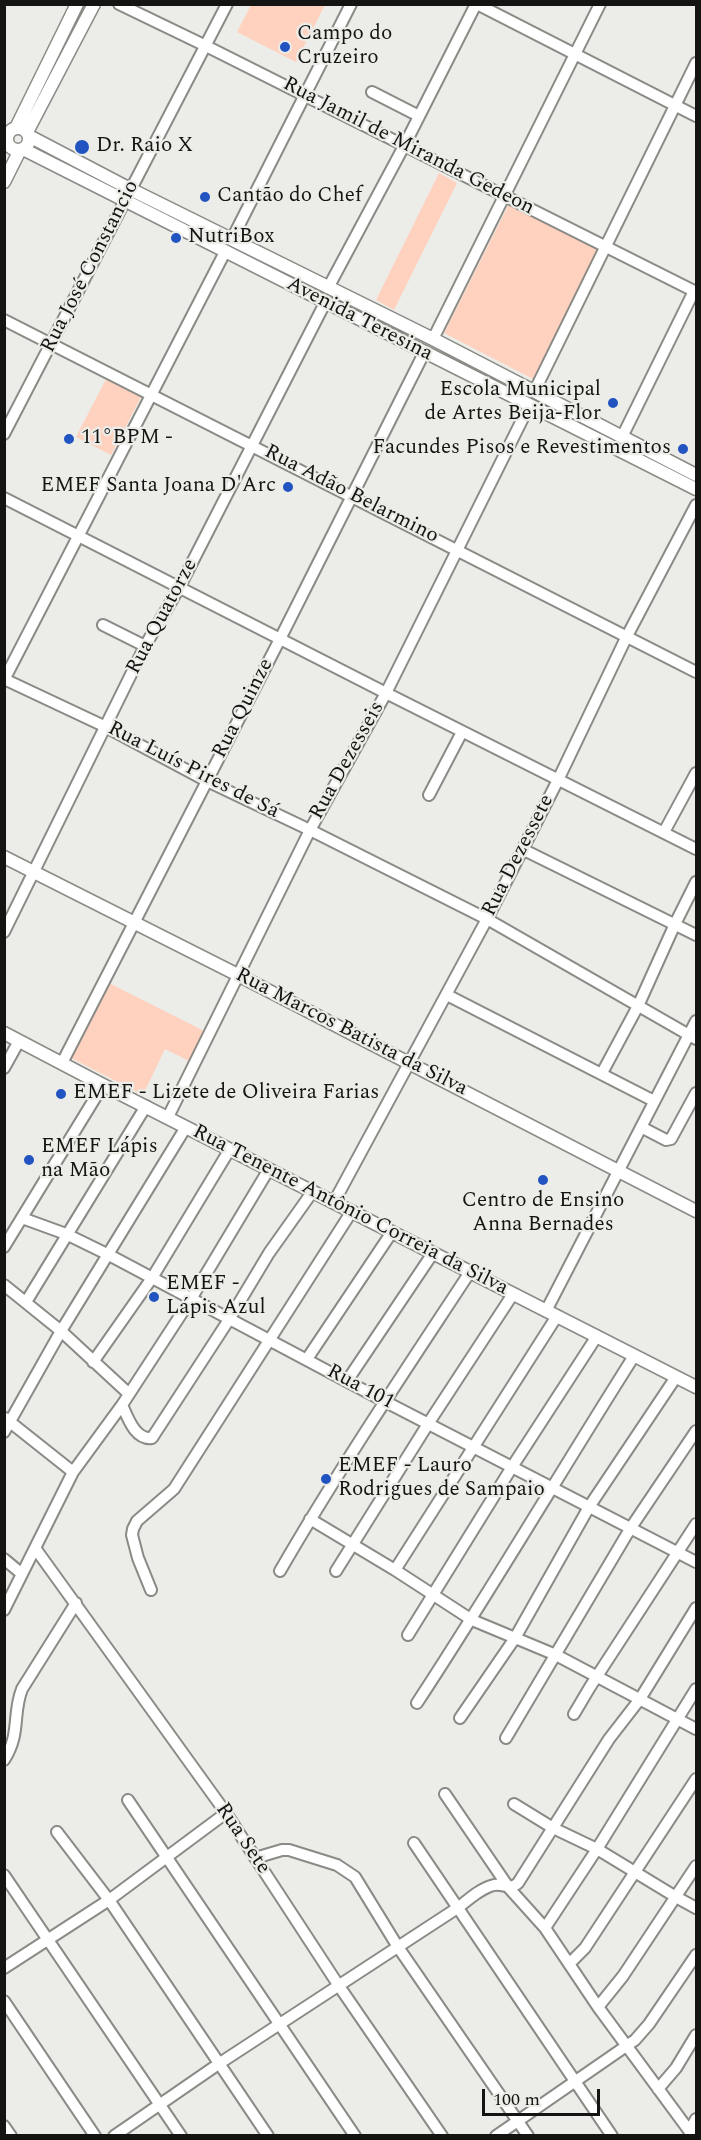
<!DOCTYPE html>
<html>
<head>
<meta charset="utf-8">
<style>
  body { margin:0 }
  #map { position:relative; width:701px; height:2140px; overflow:hidden; background:#ecece8; font-family:Spectral,serif }
  canvas { display:block }
  .frame { position:absolute; inset:0; border:6px solid #141412; pointer-events:none }
  .scale { position:absolute; left:482px; top:2089px; width:118px; height:27px; box-sizing:border-box; border:3px solid #141412; border-top:0; padding-left:8px; font-size:18px; line-height:21px; white-space:nowrap; color:#141412; -webkit-text-stroke:4px #ecece8; paint-order:stroke }
</style>
</head>
<body>
<div id="map">
<canvas width="701" height="2140"></canvas>
<div class="frame"></div>
<div class="scale">100 m</div>
</div>
<script>
const ctx = document.querySelector('canvas').getContext('2d');
ctx.lineJoin = 'round';
function fill(path, color) { ctx.fillStyle = color; ctx.fill(path, 'evenodd'); }
function stroke(path, color, width, dash) { ctx.strokeStyle = color; ctx.lineWidth = width; ctx.lineCap = dash ? 'butt' : 'round'; ctx.setLineDash(dash || []); ctx.stroke(path); }
function label(font, color, halo, rows, align = 'center') {
  ctx.font = font + ' Spectral,serif'; ctx.lineWidth = 4.5; ctx.setLineDash([]); ctx.textBaseline = 'middle'; ctx.strokeStyle = halo; ctx.fillStyle = color; for (const [text, x, y, turn = 0] of rows) {
    ctx.save(); ctx.translate(x, y); ctx.rotate((+turn || 0) * Math.PI / 180); ctx.textAlign = isNaN(turn) ? turn : align; if (halo) ctx.strokeText(text, 0, 0); ctx.fillText(text, 0, 0); ctx.restore();
  }
}
fill(new Path2D(`
  M251,5V4L325,5L296,62L237,32Z
  M439,173L457,183L394,310L376,300Z
  M509,204L600,249L533,379L444,333Z
  M106,379L141,397L111,455L76,437Z
  M109,983L206,1032L191,1062L165,1049L143,1095L71,1058Z`), '#ffd2bf');
const minor = new Path2D(`
  M119,4L206,46L696,292
  M477,4L696,116
  M372,92L419,116
  M232,239L351,4
  M328,288L404,146L476,4
  M4,320L696,672
  M433,339L600,4
  M534,392L696,63
  M4,434L227,4
  M622,437L694,291
  M4,498L386,693L696,849
  M103,625L145,646
  M4,679L106,727L207,781L310,830L487,919L696,1039
  M4,680L225,252
  M429,795L462,732
  M664,832L696,773
  M522,849L696,935
  M4,932L145,646L179,588L325,303
  M447,995L654,1101
  M62,1063L280,639L424,353
  M4,1068L19,1041
  M602,1073L638,1006L675,924L696,882
  M168,1117L310,830L386,693L529,406
  M641,1127L666,1140L671,1139L696,1093
  M334,1202L487,919L558,780L626,638L696,505
  M22,1218L66,1234L109,1255L384,1401L696,1562
  M4,1247L103,1085
  M4,1285L61,1331L128,1393
  M26,1302L146,1106
  M546,1311L696,1021
  M307,1359L392,1232
  M93,1362L152,1278L230,1149
  M347,1381L433,1253
  M122,1405C128,1418 135,1440 152,1438L230,1318L269,1253L313,1191
  M5,1418L73,1472
  M4,1432L61,1331L186,1127
  M310,1519L395,1570L472,1620L556,1655L696,1729
  M35,1548L226,1813L339,1986L442,2136
  M4,1559L22,1574
  M395,1570L557,1316
  M280,1571C339,1469 405,1371 470,1272
  M336,1571L428,1424L513,1294
  M151,1590L138,1558L132,1535L133,1529L137,1521L174,1489L352,1211
  M4,1610L73,1472L122,1405L191,1299L269,1169
  M408,1635L512,1467L597,1336
  M417,1703C492,1589 561,1471 634,1356
  M574,1714L590,1687L696,1524
  M460,1718L515,1638L589,1507L676,1377
  M506,1738L630,1529L696,1431
  M4,1760C21,1734 12,1714 22,1689L76,1603
  M445,1794L509,1888L545,1928L598,2007L693,2136
  M128,1800L355,2136
  M514,1804L553,1828L597,1849L676,1897L696,1908
  M57,1832L109,1900L268,2136
  M414,1843L612,2136
  M255,1858L282,1850H289L337,1865L355,1877L398,1947L528,2136
  M4,1875L181,2136
  M545,1928L597,1849L696,1689
  M569,1964L585,1948L696,1779
  M4,1968L109,1900L226,1813
  M4,2001L95,2136
  M598,2007L623,1976L696,1866
  M658,2089L676,2068L696,2035
  M4,2126L11,2136
  M689,2131L696,2119
  M114,2136L220,2063L459,1907C469,1899 481,1888 494,1885C504,1883 509,1891 518,1883L609,1739L640,1699L696,1608
  M496,2136L635,2040L649,2024L696,1955`);
const major = new Path2D(`
  M7 139a11 11 0 1 1 22 0a11 11 0 1 1-22 0Z
  M16,128L77,4
  M27,132L94,4
  M29,136L130,189L433,339L696,475
  M23,149L696,489
  M4,182L20,150
  M4,857L238,975L696,1211
  M4,1033L103,1085L696,1387`);
stroke(minor, '#8a8a86', 14);
stroke(major, '#8a8a86', 15);
stroke(minor, '#fff', 10);
stroke(major, '#fff', 12);
for (const [x, y, r, color] of [
  [285,47,6,"#2154c1"],
  [82,147,8,"#2154c1"],
  [205,197,6,"#2154c1"],
  [176,238,6,"#2154c1"],
  [613,403,6,"#2154c1"],
  [69,439,6,"#2154c1"],
  [683,449,6,"#2154c1"],
  [288,487,6,"#2154c1"],
  [61,1094,6,"#2154c1"],
  [29,1160,6,"#2154c1"],
  [543,1180,6,"#2154c1"],
  [154,1297,6,"#2154c1"],
  [326,1479,6,"#2154c1"]
]) { const dot = new Path2D(); dot.arc(x, y, r, 0, 2 * Math.PI); ctx.fillStyle = color; ctx.fill(dot); stroke(dot, '#ecece8', 2); }
label('21px', '#141412', '#ecece8', [
  ["Campo do",297,35],
  ["Cruzeiro",297,59],
  ["Dr. Raio X",96,147],
  ["Cantão do Chef",217,197],
  ["NutriBox",188,238],
  ["Escola Municipal",601,391,"right"],
  ["de Artes Beija-Flor",601,415,"right"],
  ["11°BPM -",81,439],
  ["Facundes Pisos e Revestimentos",671,449,"right"],
  ["EMEF Santa Joana D'Arc",276,487,"right"],
  ["EMEF - Lizete de Oliveira Farias",73,1094],
  ["EMEF Lápis",41,1148],
  ["na Mão",41,1172],
  ["Centro de Ensino",543,1202,"center"],
  ["Anna Bernades",543,1226,"center"],
  ["EMEF -",166,1285],
  ["Lápis Azul",166,1309],
  ["EMEF - Lauro",338,1467],
  ["Rodrigues de Sampaio",338,1491]
], 'left');
label('21px', '#141412', '#ecece8', [
  ["Rua Jamil de Miranda Gedeon",408,147,27],
  ["Rua José Constancio",91,267,-63],
  ["Avenida Teresina",359,320,27],
  ["Rua Adão Belarmino",351,495,27],
  ["Rua Quatorze",163,617,-62],
  ["Rua Quinze",244,709,-63],
  ["Rua Dezesseis",348,761,-61],
  ["Rua Luís Pires de Sá",193,771,27],
  ["Rua Dezessete",519,856,-63],
  ["Rua Marcos Batista da Silva",351,1033,27],
  ["Rua Tenente Antônio Correia da Silva",350,1211,27],
  ["Rua 101",360,1388,28],
  ["Rua Sete",242,1839,56]
]);
</script>
</body>
</html>
